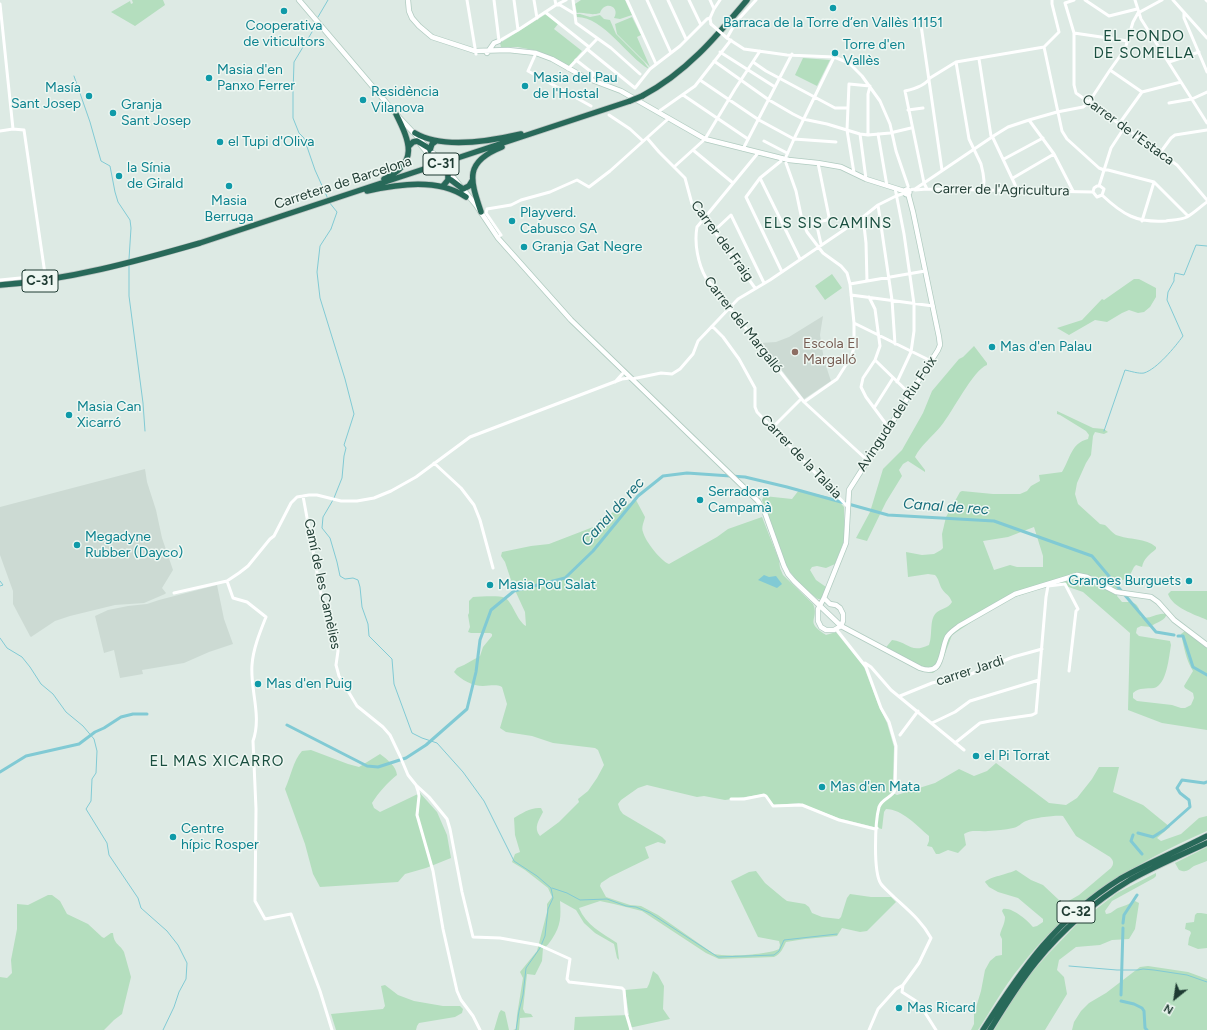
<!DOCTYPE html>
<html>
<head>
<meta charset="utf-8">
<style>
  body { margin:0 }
  #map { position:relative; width:1207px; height:1030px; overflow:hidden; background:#ddeae4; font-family:Figtree,sans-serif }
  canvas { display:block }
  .north { position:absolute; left:1155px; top:978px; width:40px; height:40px; -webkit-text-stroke:3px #eef7f2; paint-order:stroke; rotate:210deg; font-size:11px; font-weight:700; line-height:16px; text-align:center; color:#1e3b32 }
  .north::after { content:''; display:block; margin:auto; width:14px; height:18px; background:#1e3b32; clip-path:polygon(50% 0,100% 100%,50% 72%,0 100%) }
</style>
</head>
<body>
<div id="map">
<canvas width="1207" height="1030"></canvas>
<div class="north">N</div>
</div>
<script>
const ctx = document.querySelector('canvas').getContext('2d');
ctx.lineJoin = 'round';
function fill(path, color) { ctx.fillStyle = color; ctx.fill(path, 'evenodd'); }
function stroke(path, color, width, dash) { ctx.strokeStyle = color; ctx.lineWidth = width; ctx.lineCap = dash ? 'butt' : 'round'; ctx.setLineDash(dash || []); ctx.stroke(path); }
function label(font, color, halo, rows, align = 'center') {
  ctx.font = font + ' Figtree,sans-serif'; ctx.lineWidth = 3; ctx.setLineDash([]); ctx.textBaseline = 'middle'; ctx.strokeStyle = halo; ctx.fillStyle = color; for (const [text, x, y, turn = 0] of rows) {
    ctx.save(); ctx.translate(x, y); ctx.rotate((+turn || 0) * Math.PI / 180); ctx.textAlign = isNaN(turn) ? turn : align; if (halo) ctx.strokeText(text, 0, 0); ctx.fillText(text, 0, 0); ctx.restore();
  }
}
fill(new Path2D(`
  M823,316L820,335L824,360L831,381L804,399L761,343L776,342L789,337Z
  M145,469L147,482L156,510L162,538L173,570L162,588L166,593L165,594L144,603L115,605L70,616L55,621L31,637L30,636L13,604V591L0,555V507Z
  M217,585L224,619L233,644L209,652L184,663L142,670L143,674L120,678L114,650L104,653L95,616L108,610L128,606L147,604L159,600Z`), '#ccdad3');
fill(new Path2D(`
  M132,0H163L165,5L135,26L111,12L130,1L131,4L133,3Z
  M581,0H625L632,15L620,19L614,18C621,6 604,0 600,13C590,16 586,12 577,13L575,4Z
  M546,14L558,24L554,29L582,51L569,66L538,51L518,47H501L500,43Z
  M576,14H580L590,17L600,15L604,19L610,20L616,34L644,62L649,69C627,57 604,17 577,17Z
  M632,17L641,35L637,37L650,67L617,34L615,24Z
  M803,58L830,60L817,86L795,75Z
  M832,274L842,288L825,300L815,286Z
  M1134,279H1139L1156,288V297L1150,307L1144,312L1138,313L1129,310L1122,313L1107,322L1095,320L1069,335L1057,328L1082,320L1102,299L1104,300Z
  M974,346L987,363V365C973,370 952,413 941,426C933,436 920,446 915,457L925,470V472L908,461L903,464L899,470L902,476L886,502L867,541L856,538L870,512L883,469L902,450L923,413L932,391L959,359L963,357Z
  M1057,411L1093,428L1104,429L1108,432L1104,434L1095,432L1093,436L1091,455L1086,463L1077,483L1075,494L1078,504L1100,524L1105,525C1109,528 1111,532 1116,535C1129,540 1146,538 1156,547V549C1149,555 1144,558 1142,567L1136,565L1134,567L1130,575L1123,580L1113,577H1111V579L1119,588L1117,596L1122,602C1128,602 1135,601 1138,607C1140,609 1139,614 1141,617C1150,620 1157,612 1166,614V616C1163,622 1155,622 1151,627L1141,626L1137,628L1136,633L1139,636L1170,641L1171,645C1169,656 1167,685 1154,688C1146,689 1140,687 1133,693V698L1137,701L1172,705L1181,708H1185L1191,705L1194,698L1193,693L1185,688L1184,686L1193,671C1186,660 1184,647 1181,634L1185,631L1207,647V730L1162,723L1128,710L1130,633L1083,592L1057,583L1003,601L952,635L940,667L933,673L920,671L883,651L892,640C909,642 910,654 929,645C933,635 929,620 936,613C941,608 948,609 952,602C949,594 946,595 942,589C939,584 939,579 935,575L928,574L908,577L906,552L922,555L934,554L941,550L943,548L942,534L946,517L960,492L962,491L993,494H1020L1027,491L1031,486L1040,481L1039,475L1062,472C1070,459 1071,443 1088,439L1089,435L1086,431L1060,415L1057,414ZM1034,527L1043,556V567H1017L1010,565L994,570L983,541L1008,537Z
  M799,490L837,499L844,507V541L835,564L826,568L817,566L812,567L810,570L816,580L826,587L822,599H818L803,588L787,568L762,500L764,496L792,499Z
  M636,500L645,517C644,522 641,527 643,532C645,541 661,561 669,564L717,537L728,529L762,517L779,560L780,568L783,575L813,604C820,620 803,621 826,635L836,632L864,667L878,704L887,723L894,747L893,778L891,792L897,795L935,783L959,769L974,776L987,771L996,763L1049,803L1066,805L1077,798L1092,779L1099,767H1119L1113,792L1143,805L1170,827L1157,838L1161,841L1181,834L1199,818L1207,816V831C1135,862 1069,904 1020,967C1004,986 992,1009 978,1030H971L974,1024V1014L981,991L985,970L990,961L996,956L1002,955V939L1000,935C1001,929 1005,924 1005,917L1002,911L1003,909C1012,907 1027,920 1033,927L1037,926L1043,922V919L1018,898L998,892L989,887L985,882C989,877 1009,874 1016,870L1031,880L1043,885L1060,901L1065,903L1079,895L1111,868C1114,864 1114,861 1110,857L1076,836L1063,816C1056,815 1033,818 1026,821C1021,823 1019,827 1013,828C1005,830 996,830 988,831C979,832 972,829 964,834L966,845L958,853L948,850L939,854H936L932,847L927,846L929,841V836C917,826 902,809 886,809L884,812L882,829L838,818L799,803L774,805L765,794L725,800L704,796L697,797L647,785L638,788L621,800L618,804L620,810L623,814L662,837L666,841L665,844L658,842L645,847L649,858L610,877L601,883L600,886L606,897L630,905L641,906L658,915L714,954C727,957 767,955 779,949L780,945L779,941L758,937L757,935L731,881L749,872L756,871L765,883L783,898L787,901L805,904L809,907L812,913L822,917L839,919L841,917L847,898L850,894L871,897H891L896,902L867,931L860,932L842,928L837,936L805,939L786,942C783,948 781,954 774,957L719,959L706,953L642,911L614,904L600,901L579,908C586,925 602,933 617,943L619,960L617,958L614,944L595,933L584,923L576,910L560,901C561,917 561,925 552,939C549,943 548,946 543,948L542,961L535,975L527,974L523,1009L525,1013L531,1014L533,1017L520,1018L519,1030H513L516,1029L517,1015L523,978L520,972L537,951L547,912V904L552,897L548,888L525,870L512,862L515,854L520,852L515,835L514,818C522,813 531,807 541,808L543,812C539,820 533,828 540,836L559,822L579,802L578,799L588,791L597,778L604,765L598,750L595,748L553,743L532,736L506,732L500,728L507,704L502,687C496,684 490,686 483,686C473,686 461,680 454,672L457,668L464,665L480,656L483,647L492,636V634L490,633H471L468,632L470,627L468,615L469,613V601L473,597C481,597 498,595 505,598C512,601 517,621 526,626L525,612L513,586L505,562L501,556L502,552L531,546L549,544L601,524L600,519Z
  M1171,591H1207V620C1194,614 1173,608 1168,594Z
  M311,750L348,764L359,767L380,754C388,760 396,766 397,775C387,783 379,792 372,803L374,808L380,812L420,793L437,812L447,835L451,858L426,868L405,874L398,882L320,887L313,874L305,844L285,789C291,776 293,761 302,751Z
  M1207,847V861C1203,863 1198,864 1194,866C1188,870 1187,873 1179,870L1175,863Z
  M1156,873V876L1154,878L1112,901L1105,911L1106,914C1111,914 1114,910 1118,908C1124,906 1129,904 1135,901L1139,903L1135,929L1129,939L1112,940L1100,945L1076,947L1059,960L1057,970L1064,977L1067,994L1045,1030H994L1024,981L1049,953L1078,923L1117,893Z
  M48,895H52L60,901L67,914L88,924L102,937L104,938L111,933H113C114,945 120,944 124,952L131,977L122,1014L114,1020L104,1030H0V977L7,978L12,973L11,960L17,929V904L28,905Z
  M1197,913H1201L1207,914V948L1198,949L1188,945L1189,938L1191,933L1190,931L1185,929L1186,923L1194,922L1195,915Z
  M1148,966L1188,972L1207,979V1030H1072L1074,1022L1081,1011L1089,1003L1106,993L1140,967Z
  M653,971L658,975L664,986L663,1009L670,1019L629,1028V1030H574L575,1017L629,1015L625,990L647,988L649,984Z
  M385,985L398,995L414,1001L443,1006H460L463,1009L462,1013L455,1017L419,1023L417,1026L416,1030H336L331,1014L383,1009L385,1006L381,986Z
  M501,1010L505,1012L509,1030H494L499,1013Z`), '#b4debe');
fill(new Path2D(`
  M764,575L769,577L776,576L782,584L777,588L758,580Z`), '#81cad4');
stroke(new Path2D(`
  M318,17L328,0
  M316,22L312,32L294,62L293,93V118L299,133L304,138L315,170L328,199
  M74,76L90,122L101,161L110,166L115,192L118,202L130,220L131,228L129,259
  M329,202L337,212L331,229
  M331,229L320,246L317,272L320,298L345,379L354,414L344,445L346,448L344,456L342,478L334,498
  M129,265V296L143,403L145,431
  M1104,431L1125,370C1130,371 1139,374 1144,373C1157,369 1175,347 1183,336L1167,300L1168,292L1174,281V278L1175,273L1184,275L1196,245L1207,246
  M333,500L323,517L322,528L330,538L337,562L340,576L345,579L353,578L358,580L360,587L362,607L368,624L369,636L392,659L394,684L412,733L422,738L437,743L463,772L484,801L514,861L537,876L551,888L553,898L548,909L545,936L540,948L526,968L523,995L519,1011L516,1030
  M0,581L3,585L0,586
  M0,638L7,648L22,657L30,667L41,684L53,694L66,712L83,726L94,739L97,751L96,773L92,779L91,801L86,809L107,843L109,855L138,898L141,908L167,931L178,945L187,963L186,979L179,992L174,1007L163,1030
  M552,888L567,893L580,900L607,899L626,906L636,907L650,913L718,957L774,955L779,951L784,940L837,934
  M1069,966L1117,970H1138L1143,969L1154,970L1187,975L1207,982`), '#81cad4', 1);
stroke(new Path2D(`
  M1178,636H1183L1193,667L1207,675
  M287,725L367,766L378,767L406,758L426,745L467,709L476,672L480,640L491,610L514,591L565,578L593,551L638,496L663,476L687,473L745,477L787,487L888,515L994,521L1092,556L1156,632L1174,635
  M0,772L26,756L79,744L95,732L104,728L121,717L133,714H147
  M1138,833L1153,837L1164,830L1190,807L1189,800L1180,793L1177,788L1182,780L1204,783L1207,782
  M1133,835L1131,841L1142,854
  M1123,923L1124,915L1137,895
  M1121,995L1123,928
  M1121,1001L1134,1004L1142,1008L1144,1011L1145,1028L1147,1030`), '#81cad4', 3);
const secondary = new Path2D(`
  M299,0L396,114L425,145
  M408,0L409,11L412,18L419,26L432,37L475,51L508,50L536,53L552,59L584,77L621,91L705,139L789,160L818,163L841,167L866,179L904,191
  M487,53L494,43L499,41
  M421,145L430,156
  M448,171L476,205L498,238L571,320L758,501L765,513L784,566L788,574L794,581L841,626L920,668C944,677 940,651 947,637C950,632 954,630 959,626L1015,594L1077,575L1087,577L1116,592L1151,597L1158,602L1174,620L1207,645
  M904.5 192a2.5 2.5 0 1 1 5 0a2.5 2.5 0 1 1-5 0Z
  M824,598L830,604L836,605L840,608L843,614V621L841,626L834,630H826L821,627L818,621V609L824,598L846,543L849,490L938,350L940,345L939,337L913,212L908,193`);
const highway = new Path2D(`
  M642,96C686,73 716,37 747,0
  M415,133C442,149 491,141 521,134
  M409,146L413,142L417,141L427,147
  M435,159L430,150L432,144L436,141
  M384,179C419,163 410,142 396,114
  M451,180L463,189L469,186L472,181
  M443,186L448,180V174L444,166
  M367,191C399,184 438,178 466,197
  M481,212C470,179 464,162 502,147
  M0,285C68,280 134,262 200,243L630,101
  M983,1030C1022,969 1056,919 1120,879C1148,863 1178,851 1207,836
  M990,1030C1004,1007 1019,983 1036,962C1062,930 1094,902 1130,880C1155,866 1181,855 1207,843`);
stroke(secondary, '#b0cbc0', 6);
stroke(highway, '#bcc4c2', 7);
stroke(new Path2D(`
  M467,0L476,54
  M494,0L499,41L518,30L556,5L566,0
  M514,0L518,30
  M534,0L537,18
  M555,0L556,5H560L575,14
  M573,0L576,23L611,48L640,74
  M627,0L656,64
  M647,0L671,53
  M668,0L686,39
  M689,0L701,25
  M710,0L714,9L710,18L711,24
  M756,0L736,22L727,38L744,49L787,55L834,57L849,63L862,76L880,101L890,124L896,151L908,186V189
  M1052,0V4L1059,32L1044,47L1062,131L1067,139L1099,168L1104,170H1108L1154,182L1188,216
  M1074,0L1065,3L1074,33V85L1076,93L1177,165L1207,200
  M1085,0L1109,16L1137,9
  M1135,0L1141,19L1207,123
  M1173,0L1207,38
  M1206,0L1207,1
  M0,4L13,129
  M714,9L720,0
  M545,12L589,47
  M1184,12V18L1207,72
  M921,25L942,170
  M1074,33L1128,41
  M587,49L635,88L650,69L680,46L707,19L710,18
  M720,52L775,87
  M536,53L528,71L591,106
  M979,59L991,136L993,138L1018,191
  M576,60L594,74L590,79
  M714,61L769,100L793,114L803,119L827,124L860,134L868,135L890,133L911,128
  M753,62L766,71L835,108H848
  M956,62L969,139L981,164L983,173L984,181L983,190
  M1169,62L1199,52
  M568,69L597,39
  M1110,70L1142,92
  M700,80L759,120L794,139L836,142
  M683,95L748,139
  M1169,103L1192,99L1207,92
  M908,110L923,108
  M658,112L695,86L731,40
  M609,115L630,129L643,141
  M1029,120L1054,154L1073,191
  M1119,124L1142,92L1181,82
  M0,131L13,129L24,130L45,274L40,276L0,280
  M860,134L866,179
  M878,134L887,186
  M647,138L659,152L685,178L692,204L704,217L755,288
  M764,141L787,153
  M743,149L792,54
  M693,150L733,183
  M758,153L697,227C694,243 698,264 706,278L804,402L867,460
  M1160,153L1171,138L1175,135L1207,130
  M785,159L794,139L834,57
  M1004,159L1043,138
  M781,161L760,178L746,197L782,272
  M786,163L796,191L802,220L807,232L823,253L841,266L847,273L850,284L854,323V348L851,357L837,379L804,402
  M674,167L705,139L735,89L760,51
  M854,173L847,130L849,84L870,86L868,94V135
  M760,178L800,259
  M1013,178L1054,154
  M1099,186L1111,148L1124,128
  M895,188L904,234L914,304V331L911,352L897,382
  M927,189L924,183L905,91C914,89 925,86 930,78L956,62L1044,47
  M909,190L915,189L995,135L1008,127L1029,120L1057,112L1083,107L1089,102L1110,70L1125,49L1133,22L1138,13L1162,0
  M915,190L927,189L1093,192
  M1093,192L1094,188L1097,186H1100L1104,189L1102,195
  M1093,192L1097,197L1102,195
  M1102,195C1123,215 1137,223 1166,221C1173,220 1181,220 1187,217C1194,213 1200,207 1207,202
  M878,205L892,300L895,344
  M863,217L866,243L867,281
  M1142,221L1154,182
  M816,222L821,244
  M803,225L827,220L829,217L818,163
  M714,231L731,215L764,283
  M497,237L501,235L486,213L487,209L511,205L521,200L550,192L577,180L589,187L610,171L669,118
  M850,284L925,271
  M851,295L933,306
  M869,297L875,309L880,346L875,360L863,378L861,387L866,397L889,428
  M854,323L931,361
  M712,326L723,337L739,359L755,388V407L757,412L847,506
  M875,360L910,394
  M632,379L661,373L672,374L680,369L693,354L698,341L738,299L770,280L863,217L878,205L896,196L905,193
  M615,382L624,372
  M874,408L893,378
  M772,428L801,399
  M434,463L461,488L474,505L480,520L493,568
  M303,496L321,594L337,640L338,651L336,665L339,676L357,706L383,727L390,735L400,756L408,775L416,785L418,791L419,796L417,815L433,871L443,929L457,991L461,1000L473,1016L480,1030
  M227,581L233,598L247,602L266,617C260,632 253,649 252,665C250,690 262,716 253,741L256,809L255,901L265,919L291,914L320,991L332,1030
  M174,593L227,581L239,573L248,566L270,539L274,536L291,503L297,497L309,495H317L341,501H357L374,498L391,491L416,477L470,437L622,379L630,378
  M836,629L866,667L881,708L889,722L896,746L895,790C892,798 882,798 879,807C875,822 873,872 881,884C885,889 890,893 894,897C908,910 922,921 931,938L919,963L903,985L902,992L916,1001L922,1008L936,1030
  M865,663L871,667L891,690L964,750
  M900,696L932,683L971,674L1013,657L1042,649
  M932,723L955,712L970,701L1039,680
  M900,735L918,711
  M955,743L980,723L990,721L1032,715L1036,713L1046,597L1048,586L1065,584L1078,609L1076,611L1069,671
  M416,785L429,797L447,819L450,829L462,892L473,937L500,938L539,945L570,959L567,979L569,982L622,988L624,990L626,1013L631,1030
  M731,799H744L764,795L766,796L773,806L802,805L839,820L875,829L877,828
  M869,1030L878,1009L896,989L903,985`), '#fff', 3);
stroke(secondary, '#fff', 4.5);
stroke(highway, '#286959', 5.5);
const secondaryBridge = new Path2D(`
  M433,153L445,167
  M430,156L443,170`);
const highwayBridge = new Path2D(`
  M630,101L642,96`);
stroke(secondaryBridge, '#b0cbc0', 6, []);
stroke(highwayBridge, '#bcc4c2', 7, []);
stroke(new Path2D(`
  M711,24L727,38`), '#fff', 3);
stroke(secondaryBridge, '#fff', 4.5);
stroke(highwayBridge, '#286959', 5.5);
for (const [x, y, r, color] of [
  [833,8,4,"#0f9aa8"],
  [284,11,4,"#0f9aa8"],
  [835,53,4,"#0f9aa8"],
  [209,78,4,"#0f9aa8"],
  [525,86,4,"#0f9aa8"],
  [89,96,4,"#0f9aa8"],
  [363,100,4,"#0f9aa8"],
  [113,113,4,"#0f9aa8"],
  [220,142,4,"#0f9aa8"],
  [119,176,4,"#0f9aa8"],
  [229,186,4,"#0f9aa8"],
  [512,221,4,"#0f9aa8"],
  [524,247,4,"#0f9aa8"],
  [992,347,4,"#0f9aa8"],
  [795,352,4,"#8d6e63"],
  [69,415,4,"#0f9aa8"],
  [700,500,4,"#0f9aa8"],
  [77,545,4,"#0f9aa8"],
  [1189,581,4,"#0f9aa8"],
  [490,585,4,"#0f9aa8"],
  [258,684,4,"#0f9aa8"],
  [976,756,4,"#0f9aa8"],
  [822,787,4,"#0f9aa8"],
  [173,837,4,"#0f9aa8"],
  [899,1008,4,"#0f9aa8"]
]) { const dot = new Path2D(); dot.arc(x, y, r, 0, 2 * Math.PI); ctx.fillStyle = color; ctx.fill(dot); stroke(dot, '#eef7f2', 1.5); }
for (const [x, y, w] of [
  [441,164,36],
  [40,281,36],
  [1076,912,38]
]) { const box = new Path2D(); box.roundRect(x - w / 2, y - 11, w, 22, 3); ctx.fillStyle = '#eef7f2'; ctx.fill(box); stroke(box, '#1e3b32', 1); }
label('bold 13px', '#1e3b32', null, [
  ["C-31",441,164],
  ["C-31",40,281],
  ["C-32",1076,912]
]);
label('14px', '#0d838f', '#eef7f2', [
  ["Barraca de la Torre d’en Vallès 11151",833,23,"center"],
  ["Cooperativa",284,26,"center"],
  ["de viticultors",284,42,"center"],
  ["Torre d'en",843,45],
  ["Vallès",843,61],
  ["Masia d'en",217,70],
  ["Panxo Ferrer",217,86],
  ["Masia del Pau",533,78],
  ["de l'Hostal",533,94],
  ["Masía",81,88,"right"],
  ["Sant Josep",81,104,"right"],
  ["Residència",371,92],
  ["Vilanova",371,108],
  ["Granja",121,105],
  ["Sant Josep",121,121],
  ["el Tupi d'Oliva",228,142],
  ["la Sínia",127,168],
  ["de Girald",127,184],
  ["Masia",229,201,"center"],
  ["Berruga",229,217,"center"],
  ["Playverd.",520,213],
  ["Cabusco SA",520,229],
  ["Granja Gat Negre",532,247],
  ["Mas d'en Palau",1000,347],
  ["Masia Can",77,407],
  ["Xicarró",77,423],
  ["Serradora",708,492],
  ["Campamà",708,508],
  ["Megadyne",85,537],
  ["Rubber (Dayco)",85,553],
  ["Granges Burguets",1181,581,"right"],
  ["Masia Pou Salat",498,585],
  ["Mas d'en Puig",266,684],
  ["el Pi Torrat",984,756],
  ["Mas d'en Mata",830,787],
  ["Centre",181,829],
  ["hípic Rosper",181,845],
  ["Mas Ricard",907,1008]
], 'left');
label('14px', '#1e3b32', '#eef7f2', [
  ["Carrer de l'Estaca",1128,130,36],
  ["Carretera de Barcelona",343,183,-18],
  ["Carrer de l'Agricultura",1001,190,1],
  ["Carrer del Fraig",722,241,54],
  ["Carrer del Margalló",743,325,52],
  ["Avinguda del Riu Foix",897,414,-57],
  ["Carrer de la Talaia",801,457,46],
  ["Camí de les Camèlies",322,584,78],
  ["carrer Jardi",970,671,-18]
]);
label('14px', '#785e54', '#eef7f2', [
  ["Escola El",803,344],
  ["Margalló",803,360]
], 'left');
ctx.letterSpacing = '1px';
label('15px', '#194e3f', '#eef7f2', [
  ["EL FONDO",1144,37],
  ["DE SOMELLA",1144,54],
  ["ELS SIS CAMINS",828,224],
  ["EL MAS XICARRO",217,762]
]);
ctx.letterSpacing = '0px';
label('italic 15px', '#156c7a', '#eef7f2', [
  ["Canal de rec",946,507,4],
  ["Canal de rec",613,512,-48]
]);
</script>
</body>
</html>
